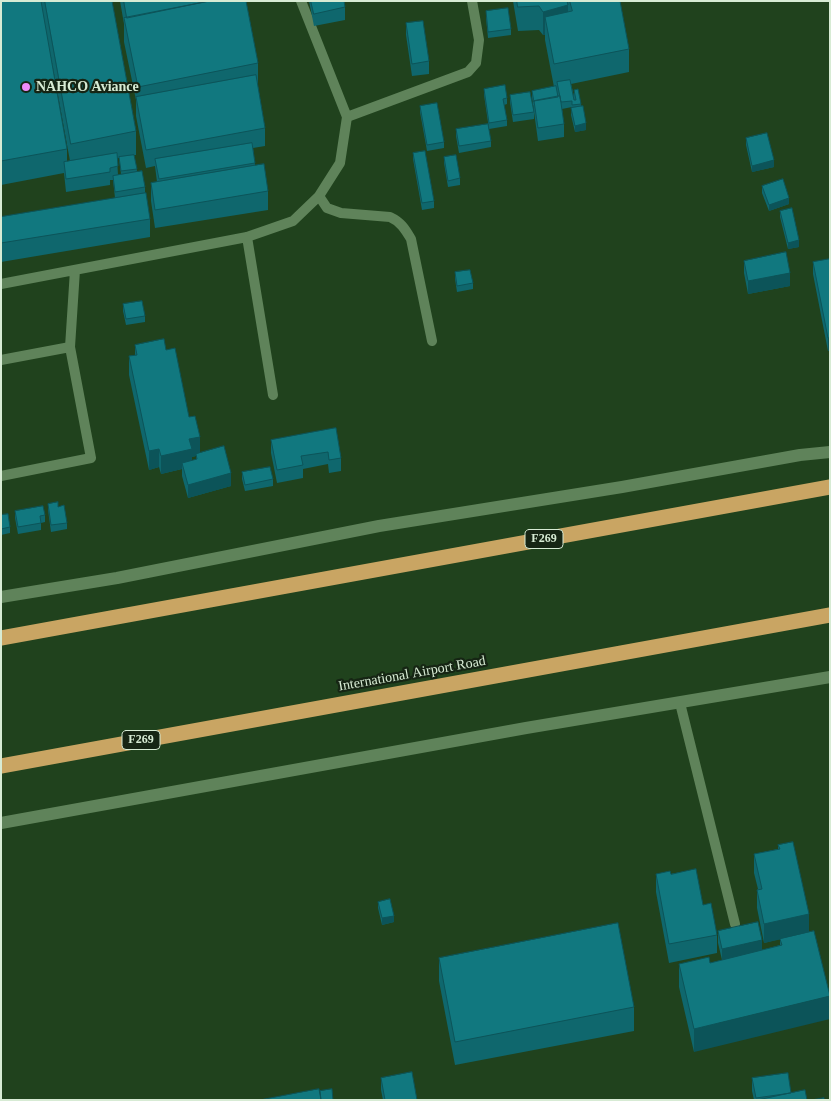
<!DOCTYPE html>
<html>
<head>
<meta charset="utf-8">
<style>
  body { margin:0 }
  #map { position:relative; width:831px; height:1101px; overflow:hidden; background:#20421d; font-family:Georgia,serif }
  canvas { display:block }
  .frame { position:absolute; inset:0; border:2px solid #d7ebd4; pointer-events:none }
</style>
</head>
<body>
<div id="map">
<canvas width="831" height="1101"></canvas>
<div class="frame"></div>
</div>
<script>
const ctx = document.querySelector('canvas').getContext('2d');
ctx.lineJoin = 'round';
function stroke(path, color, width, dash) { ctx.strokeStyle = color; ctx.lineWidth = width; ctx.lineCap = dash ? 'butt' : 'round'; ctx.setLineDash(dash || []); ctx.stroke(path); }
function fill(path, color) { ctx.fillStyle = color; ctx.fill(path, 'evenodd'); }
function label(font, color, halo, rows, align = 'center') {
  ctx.font = font + ' Georgia,serif'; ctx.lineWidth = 4.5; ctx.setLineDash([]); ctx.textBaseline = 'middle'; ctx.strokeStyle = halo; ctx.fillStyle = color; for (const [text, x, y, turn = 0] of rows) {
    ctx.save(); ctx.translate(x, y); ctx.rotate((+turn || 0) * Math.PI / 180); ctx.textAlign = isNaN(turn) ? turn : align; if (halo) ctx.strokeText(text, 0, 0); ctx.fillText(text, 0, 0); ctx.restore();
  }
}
stroke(new Path2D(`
  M347,117L468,72L476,63L479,40L472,1
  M319,196L327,208L341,213L390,217C401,222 405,229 411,239L432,341
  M247,237L273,395
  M1,284L247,237L293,221L319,196L340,163L347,117L301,1
  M1,360L70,347
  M1,476L91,458L70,347L75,270
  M680,703L735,924`), '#5f835a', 10);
stroke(new Path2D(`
  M1,597L117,578L379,526L622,487L800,455L830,452
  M1,823L526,728L830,677`), '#5f835a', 12);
stroke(new Path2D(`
  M1,638L830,487
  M1,766L830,615`), '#c9a563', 15);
fill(new Path2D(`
  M1,1H112L136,131V155H134L137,171L145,187V193L150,219V237L1,262V217L115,198L113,180H110V185L66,192L64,173L1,185ZM49,46L70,161L67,162V149ZM117,158H119L121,174L118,175Z
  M120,1H246L258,63V87L265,128V146L253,148L255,165L268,191V210L155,228L151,201V183L157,182L155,166L146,168L136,116V100L124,42V24Z
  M309,1H344L345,7V20L314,26Z
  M513,1H620L629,49V72L571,84L574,96V90L581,104L586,130L575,132L571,115L572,107L562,109L564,124V137L538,141L532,97V91L554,87L545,40V35H543L539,30L518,31Z
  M486,11L511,29V35L488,38L486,18Z
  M406,23L429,61V74L412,76L406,35Z
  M484,89L507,98V104L504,105L507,120V126L489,129L484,95Z
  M510,95L534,112V119L513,122L510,102Z
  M420,106L444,142V148L427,151L420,112Z
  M456,129L491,141V147L459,153L456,136Z
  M746,138L774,167L752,172L746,145Z
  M413,153L434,201V208L422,210L413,159Z
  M444,157L460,178V185L448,187L444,163Z
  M762,186L789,204L769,211L762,193Z
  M780,211L799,247L788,249L780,217Z
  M830,259V350L828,351L813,274V262Z
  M744,261L790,286L748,294L744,273Z
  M455,272L473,283V289L457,292L455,279Z
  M123,304L145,316V322L126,325L123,311Z
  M135,345L166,350L189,417L200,453L231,486L188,498L182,476V469L161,474L159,467L149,470L129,375V356L135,355ZM196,456V460L192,461V457Z
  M336,428L341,458V471L329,473L328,464L303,469V478L277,483L271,453V440Z
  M242,472L273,479V486L245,491L242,479Z
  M48,504L58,507L67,523V529L51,532L48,510Z
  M15,511L45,515V522L41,523V530L18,534L15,518Z
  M1,515L10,527V533L1,535Z
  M778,845L809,914L694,1052L679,987V964L710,963L722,960L718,943V931L762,950L780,945V939L764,943L757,908V890L758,889L754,873V854L778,849Z
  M656,874H671L703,905L717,935V953L669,963L656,892Z
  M378,902L394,922L382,925L378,908Z
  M439,958L634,1007V1031L455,1065L439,981Z
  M381,1078L417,1100H383L381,1090Z
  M752,1078L791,1093L807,1100H754L752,1091Z`), '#0f676d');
fill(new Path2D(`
  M568,5V29L545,17V35H543V12Z
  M586,123V130L575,132V126Z
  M774,160V167L752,172V166Z
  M789,198V204L769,211V205Z
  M799,240V247L788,249V243Z
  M790,273V286L748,294V281Z
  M828,338H830V350L828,351Z
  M200,437V455L196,454V456L192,457V467L182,463V469L161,474V456L189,439Z
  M159,449V467L149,470V451Z
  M231,473V486L188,498V485Z
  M809,914V933L764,943V924Z
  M394,916V922L382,925V918Z
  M762,940V953L722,961V949Z
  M830,996V1019L694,1052V1029Z`), '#0c5459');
const building = new Path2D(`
  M1,1H41L67,149L1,161Z
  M45,1H112L136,131L71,144Z
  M124,1H209L127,18Z
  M210,1H246L258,63L138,87L124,18Z
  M311,1H344L345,7L314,14Z
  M517,1H567L568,5L543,12L539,6L518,7Z
  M570,1H620L629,49L554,64L545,17L572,11Z
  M508,8L511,29L488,32L486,11Z
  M423,21L429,61L412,64L406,23Z
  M256,75L265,128L146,150L136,97Z
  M570,80L574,100H576L574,90L578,89L581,104L572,105V101L561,102L557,82Z
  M505,85L507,98L503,99L507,120L489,123L484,89Z
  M556,86L558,97L534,101V102L532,91Z
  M530,92L534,112L513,115L510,95Z
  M560,96L564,124L538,128L534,101Z
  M437,103L444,142L427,145L420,106Z
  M583,106L586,123L575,126L571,108Z
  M488,124L491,141L459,146L456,129Z
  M767,133L774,160L752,166L746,138Z
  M252,143L255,163L159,179L155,159Z
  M425,151L434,201L422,203L413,153Z
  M117,153L118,166L110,168V172L66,179L64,162Z
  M134,155L137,169L121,171L119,157Z
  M456,155L460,178L448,181L444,157Z
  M264,164L268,191L155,210L151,183Z
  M142,171L145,187L115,192L113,176Z
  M783,179L789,198L769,205L762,186Z
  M146,193L150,219L1,243V217Z
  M792,208L799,240L788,243L780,211Z
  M786,252L790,273L748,281L744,261Z
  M830,259V338H828L813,262Z
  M470,270L473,283L457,286L455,272Z
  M142,301L145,316L126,319L123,304Z
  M164,339L166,350L175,348L189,417L195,416L200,437L189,439L192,449L161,456L159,449L149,451L129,356L137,355L135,345Z
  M336,428L341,458L329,460L328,452L301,456L303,465L277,470L271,440Z
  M224,446L231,473L188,485L182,463L197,459L196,454Z
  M270,467L273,479L245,485L242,472Z
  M58,502V507L64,505L67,523L51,525L48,504Z
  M43,506L45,515L40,516L41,523L18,527L15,511Z
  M8,514L10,527L1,529V515Z
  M793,842L809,914L764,924L757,890L762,889L754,854L780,849L778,845Z
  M696,869L703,905L711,903L717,935L669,944L656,874L670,871L671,874Z
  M390,899L394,916L382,918L378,902Z
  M758,922L762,940L722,949L718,931Z
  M618,923L634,1007L455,1042L439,958Z
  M814,931L830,996L694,1029L679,964L709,957L710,963L782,945L780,939Z
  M412,1072L417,1100H385L381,1078Z
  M788,1073L791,1093L756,1098L752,1078Z
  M319,1089L321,1100H260Z
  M332,1089L333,1100H321L320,1091Z
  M805,1090L807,1100H758Z
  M824,1098V1100H812Z`);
fill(building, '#11787f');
stroke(building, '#0c5459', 1);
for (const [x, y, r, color] of [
  [26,87,5,"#ec8cfb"]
]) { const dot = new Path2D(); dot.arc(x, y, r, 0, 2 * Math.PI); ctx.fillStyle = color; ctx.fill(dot); stroke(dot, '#162514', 2); }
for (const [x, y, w] of [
  [544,539,38],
  [141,740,38]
]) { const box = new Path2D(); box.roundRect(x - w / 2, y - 9.5, w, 19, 4); ctx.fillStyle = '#162514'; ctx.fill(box); stroke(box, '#d7ebd4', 1); }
label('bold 12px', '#d7ebd4', null, [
  ["F269",544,539],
  ["F269",141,740]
]);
label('bold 14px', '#d7ebd4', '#162514', [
  ["NAHCO Aviance",36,87]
], 'left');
label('14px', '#d7ebd4', '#162514', [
  ["International Airport Road",412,674,-10]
]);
</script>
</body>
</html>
